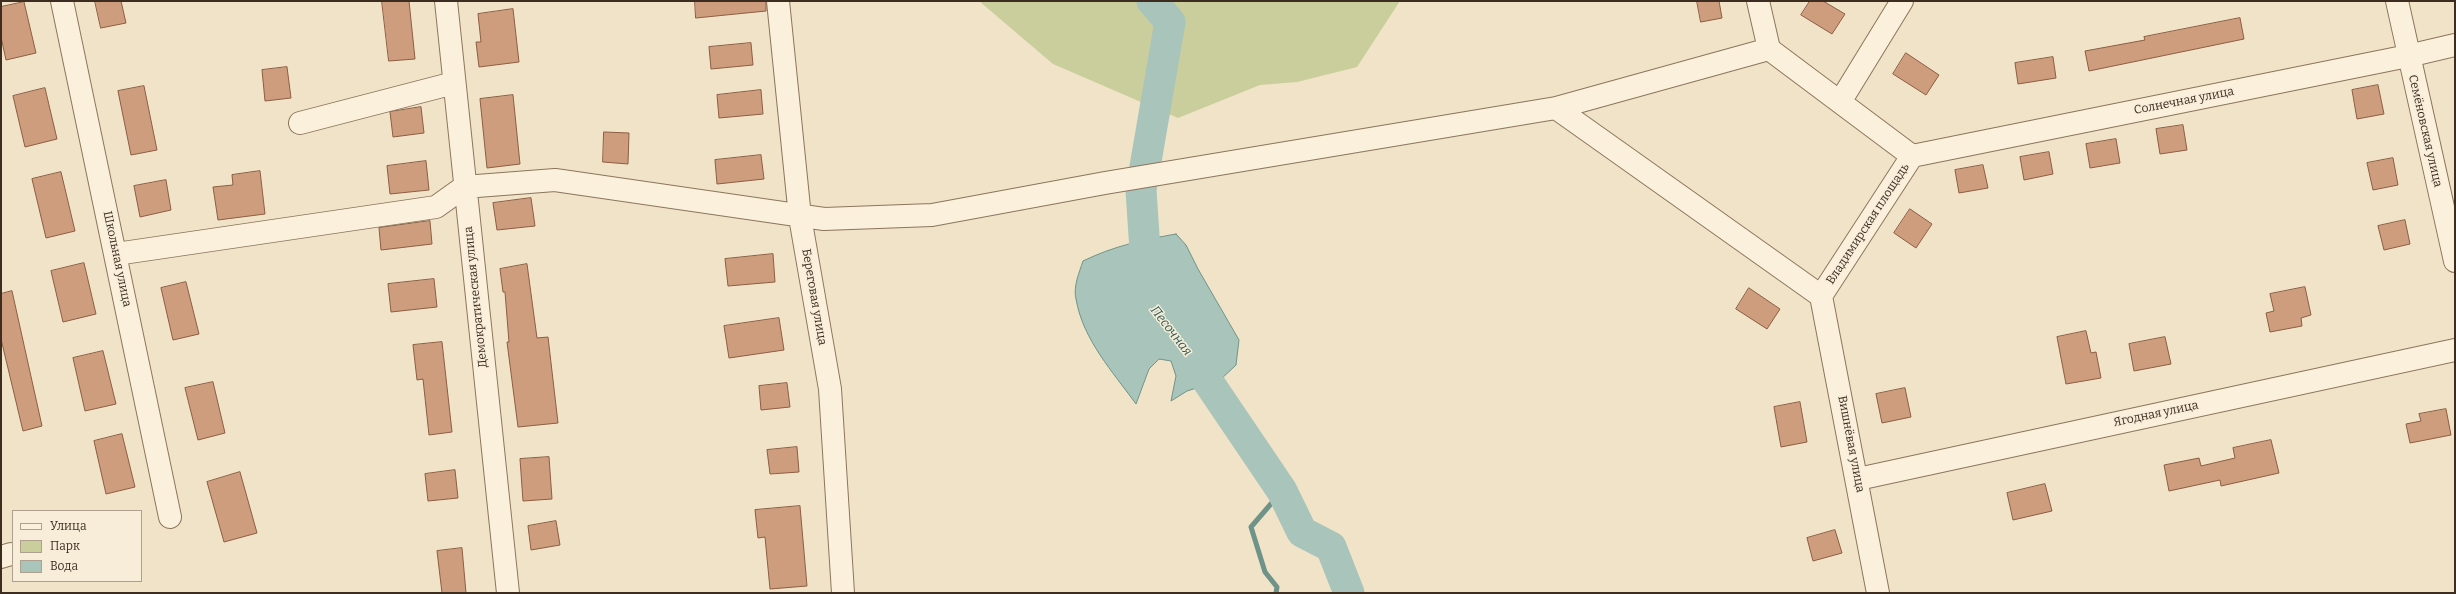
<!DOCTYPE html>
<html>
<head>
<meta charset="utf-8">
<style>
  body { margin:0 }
  #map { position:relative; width:2456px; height:594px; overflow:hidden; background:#f0e3c8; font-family:Bitter,serif }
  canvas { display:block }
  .frame { position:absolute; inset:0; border:2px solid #3d2d20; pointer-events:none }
  .legend { position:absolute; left:12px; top:510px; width:130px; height:72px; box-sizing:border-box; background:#f7edd8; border:1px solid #ada08e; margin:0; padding:5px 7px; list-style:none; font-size:12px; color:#3d2d20 }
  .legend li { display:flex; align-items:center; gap:8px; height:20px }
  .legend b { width:20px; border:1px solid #ada08e }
</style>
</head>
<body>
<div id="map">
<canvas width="2456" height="594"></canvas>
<div class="frame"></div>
<ul class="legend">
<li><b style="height:5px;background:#faf0dc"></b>Улица</li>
<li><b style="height:11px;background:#cace9c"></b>Парк</li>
<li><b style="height:11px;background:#a9c4bb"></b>Вода</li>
</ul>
</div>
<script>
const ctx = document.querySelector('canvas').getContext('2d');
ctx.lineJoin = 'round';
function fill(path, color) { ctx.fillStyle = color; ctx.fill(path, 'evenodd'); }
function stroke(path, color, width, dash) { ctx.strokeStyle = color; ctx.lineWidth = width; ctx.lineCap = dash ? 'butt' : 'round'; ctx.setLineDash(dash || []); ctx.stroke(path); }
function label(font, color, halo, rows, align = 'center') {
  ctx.font = font + ' Bitter,serif'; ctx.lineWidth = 3; ctx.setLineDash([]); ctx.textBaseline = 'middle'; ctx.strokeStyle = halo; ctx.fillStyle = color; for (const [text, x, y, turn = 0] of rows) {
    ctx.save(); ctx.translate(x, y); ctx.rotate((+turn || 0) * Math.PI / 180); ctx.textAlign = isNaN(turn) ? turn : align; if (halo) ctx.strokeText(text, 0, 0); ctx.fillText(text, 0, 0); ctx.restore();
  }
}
fill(new Path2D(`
  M979,1H1400L1357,67L1297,82L1260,85L1178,118L1053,64Z`), '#cace9c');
const water = new Path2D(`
  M1176,234L1186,245L1198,269L1239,340L1236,365L1219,381L1187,391L1171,401L1176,376L1171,361L1159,359L1149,369L1136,404C1113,372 1083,340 1076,299C1073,287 1079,273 1083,261C1114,246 1142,240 1176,234Z`);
fill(water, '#a9c4bb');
stroke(water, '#6f9389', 1);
stroke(new Path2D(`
  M1276,593L1277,587L1265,572L1251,527L1282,491`), '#6f9389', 5);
stroke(new Path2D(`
  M1147,281L1141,190L1170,22L1152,1
  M1186,349L1282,491L1302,532L1331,547L1349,593`), '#a9c4bb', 31);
const building = new Path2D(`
  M95,1H121L126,23L101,28Z
  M382,1H409L415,59L389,61Z
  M695,1H766V11L696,18Z
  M1697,1H1719L1722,18L1701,22Z
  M1810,1H1823L1845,14L1832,34L1801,15Z
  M24,2L36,53L6,60L1,37V7Z
  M513,9L519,62L479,67L476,42H481L478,14Z
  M2240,18L2244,39L2089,71L2085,51L2145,40L2144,37Z
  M751,43L753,65L711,69L709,47Z
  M1906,53L1939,75L1926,95L1893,74Z
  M2053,57L2056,78L2018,84L2015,63Z
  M287,67L291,98L265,101L262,70Z
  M2378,85L2384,114L2357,119L2352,90Z
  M144,86L157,150L131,155L118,91Z
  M45,88L57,139L25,147L13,96Z
  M761,90L763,114L719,118L717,95Z
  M513,95L520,164L487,168L480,99Z
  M421,107L424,133L393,137L390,112Z
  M2183,125L2187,150L2160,154L2156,129Z
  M604,132L629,133L628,164L603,162Z
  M2116,139L2120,163L2090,168L2086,144Z
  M2049,152L2053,174L2024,180L2020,157Z
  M761,155L764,179L717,184L715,160Z
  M2393,158L2398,185L2373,190L2367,163Z
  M426,161L429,190L390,194L387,166Z
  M1983,165L1988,188L1959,193L1955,170Z
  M260,171L265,214L218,220L213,187L233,185L232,175Z
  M61,172L75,231L46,238L32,179Z
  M166,180L171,210L140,217L134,186Z
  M531,198L535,226L497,230L493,203Z
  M1910,209L1932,224L1916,248L1894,233Z
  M2405,220L2410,244L2384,250L2378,226Z
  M430,221L432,244L381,250L379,228Z
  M773,254L775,282L728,286L725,259Z
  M84,263L96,314L63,322L51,271Z
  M527,264L537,338L548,337L558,423L518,427L507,342H509L505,292H503L500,269Z
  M434,279L437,307L391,312L388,284Z
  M186,282L199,334L173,340L161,288Z
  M2305,287L2311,315L2301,318L2302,326L2270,332L2266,313L2274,311L2270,294Z
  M1749,288L1780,309L1767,329L1736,309Z
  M12,291L42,426L23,431L1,339V294Z
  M779,318L784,350L729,358L724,326Z
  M2086,331L2091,353L2096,352L2101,378L2066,384L2057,337Z
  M2165,337L2171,364L2134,371L2129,344Z
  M442,342L452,432L429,435L423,379L417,380L413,345Z
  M103,351L116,404L85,411L73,358Z
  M213,382L225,433L198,440L185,388Z
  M787,383L790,407L761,410L759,386Z
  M1905,388L1911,417L1882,423L1876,394Z
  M1800,402L1807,442L1781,447L1774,407Z
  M2446,409L2451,435L2410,443L2406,424L2421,421L2419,414Z
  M122,434L135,487L106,494L94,441Z
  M2271,440L2279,473L2221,486L2220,480L2169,491L2164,465L2199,458L2201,466L2235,458L2233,448Z
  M797,447L799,472L770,474L767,450Z
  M549,457L552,499L523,501L520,459Z
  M455,470L458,498L428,501L425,474Z
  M240,472L257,533L224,542L207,482Z
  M2045,484L2052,511L2013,520L2007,493Z
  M800,506L807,586L770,589L765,537L758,538L755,510Z
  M556,521L560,545L531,550L528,526Z
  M1835,530L1842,553L1813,561L1807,538Z
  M462,548L466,593H442L437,551Z`);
fill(building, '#ce9d7e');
stroke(building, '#8c5d42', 1);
const minor = new Path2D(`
  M62,1L170,517
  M446,1L508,593
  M778,1L800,217L830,389L843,593
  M1758,1L1769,49
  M2397,1L2455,261
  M1769,49L1912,156
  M1840,102L1902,1
  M1556,108L1821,296
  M300,123L454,83
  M1912,156L2408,56L2455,45
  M116,254L436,207L464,187L555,180L824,219L932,215L1105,183L1556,108L1769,49
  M1821,296L1878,593
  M1821,296L1912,156
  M1858,479L2455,350
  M1,557L11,554`);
stroke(minor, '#8c755d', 24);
stroke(minor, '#faf0dc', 22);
label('12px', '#3d2d20', '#f7edd8', [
  ["Солнечная улица",2184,101,-11],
  ["Семёновская улица",2425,131,77],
  ["Владимирская площадь",1868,224,-57],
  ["Школьная улица",117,259,78],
  ["Демократическая улица",476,297,-96],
  ["Береговая улица",814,297,80],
  ["Ягодная улица",2156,414,-12],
  ["Вишнёвая улица",1851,444,79]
]);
label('italic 13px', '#305c58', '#f7edd8', [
  ["Песочная",1171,331,52]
]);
</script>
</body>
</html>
